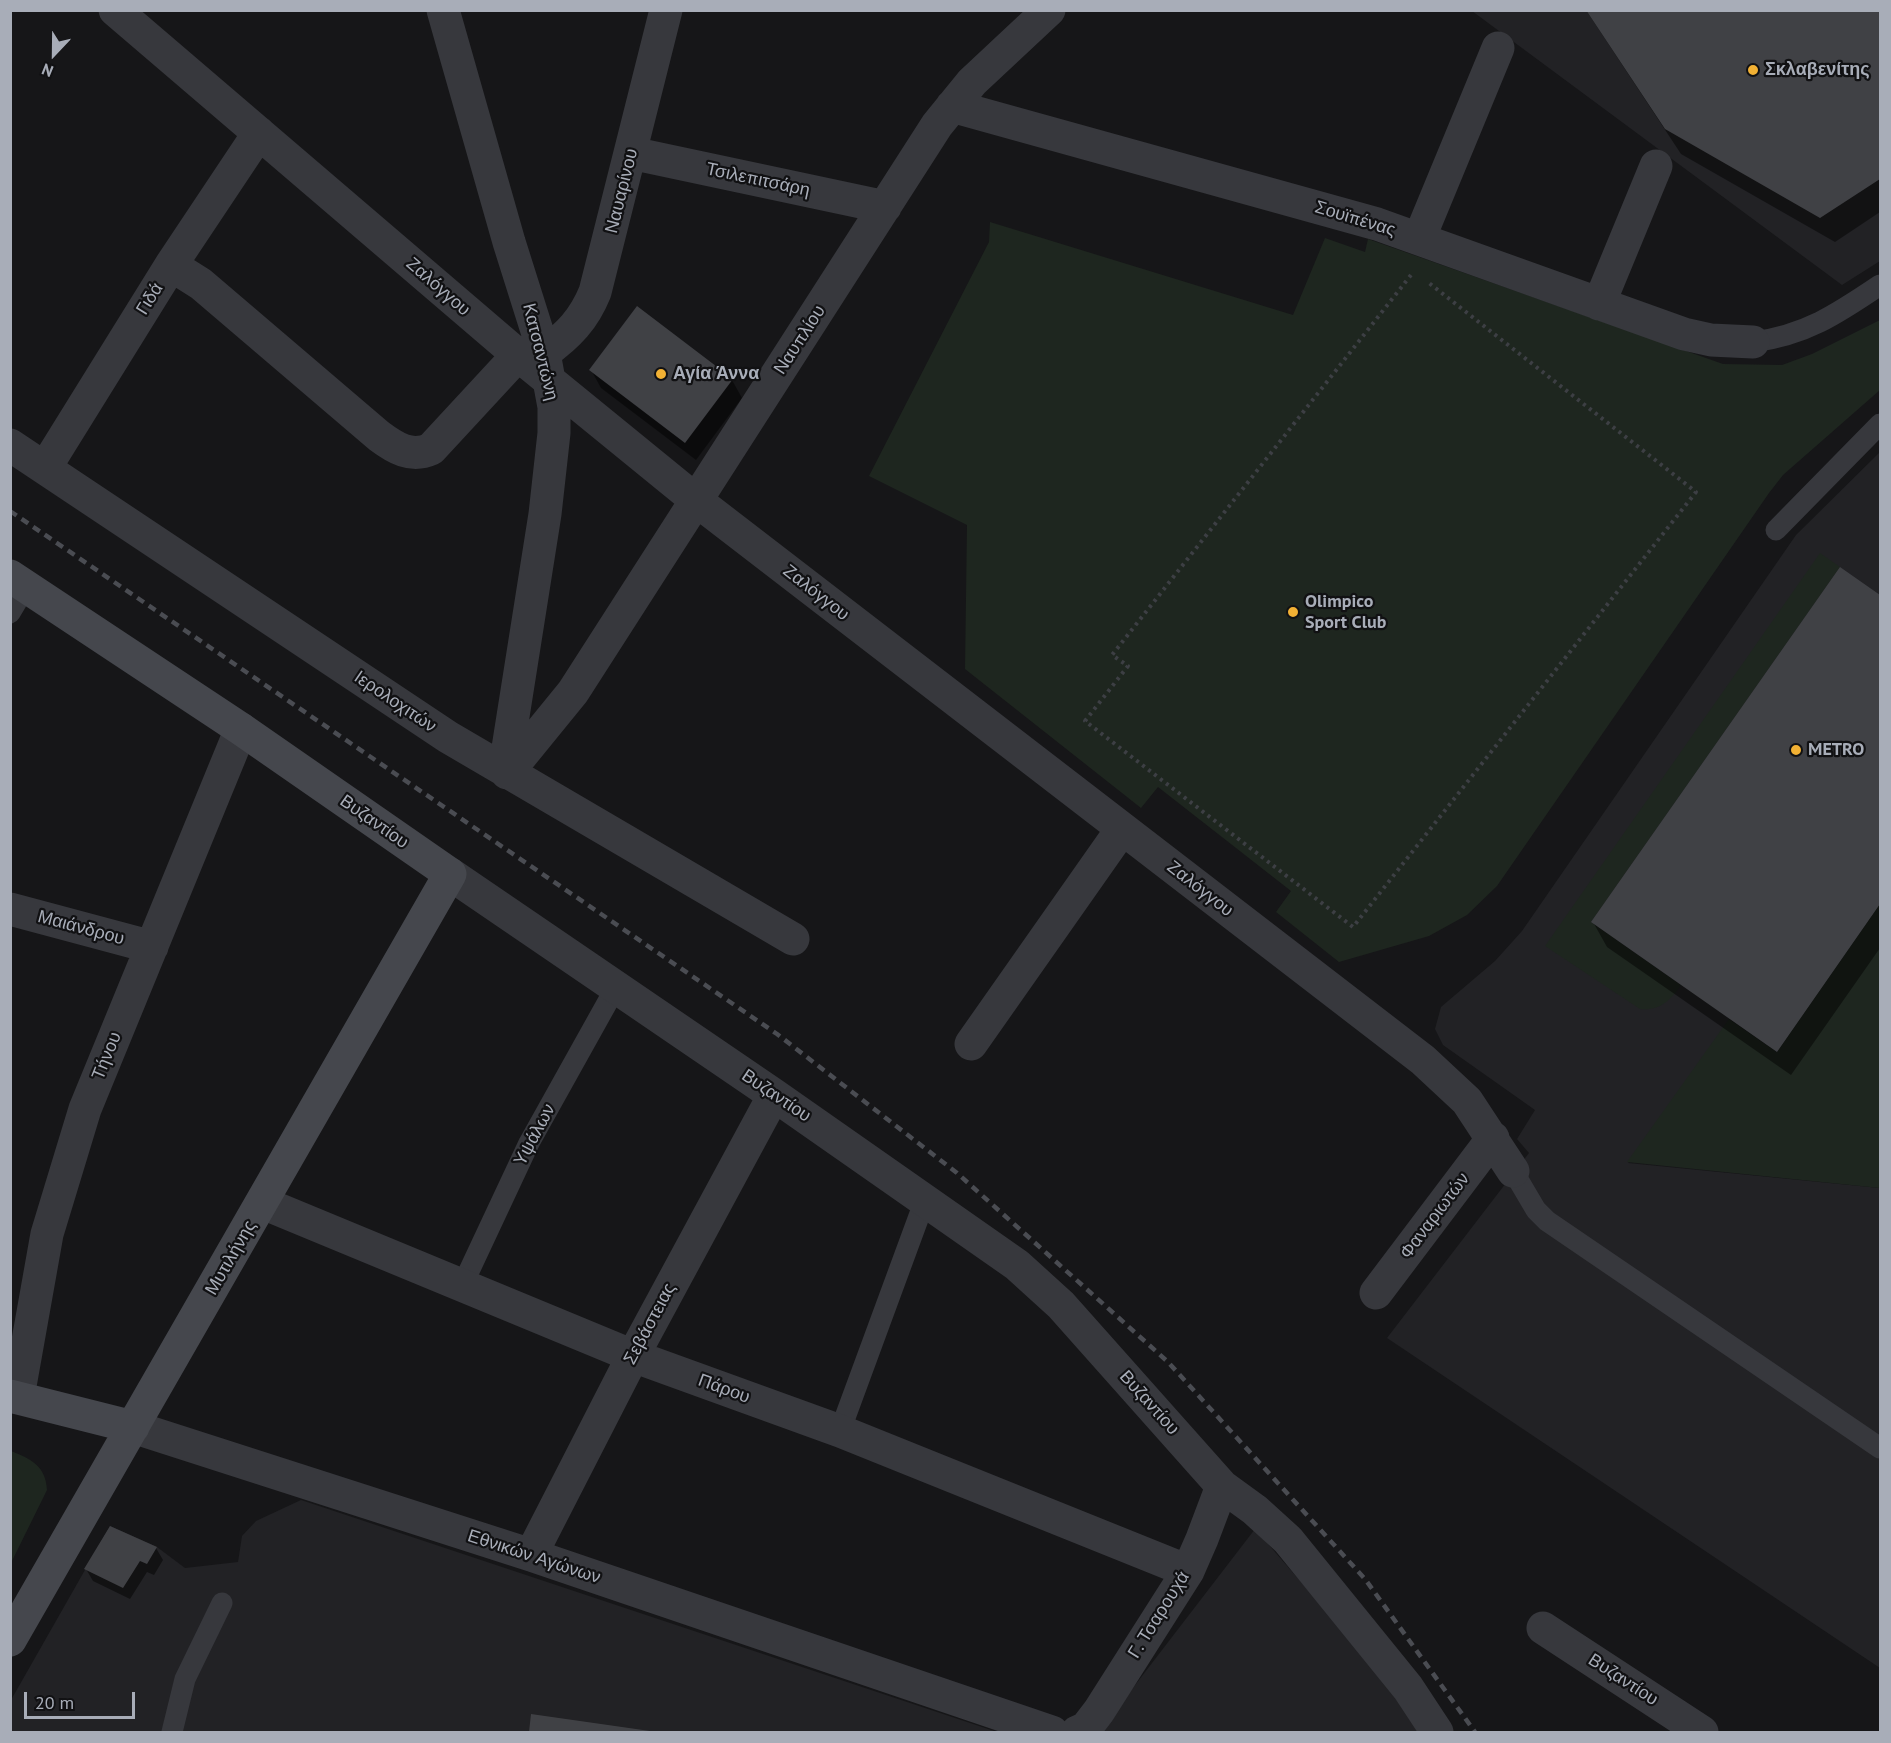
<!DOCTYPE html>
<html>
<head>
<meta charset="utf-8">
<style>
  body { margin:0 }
  #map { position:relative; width:1891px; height:1743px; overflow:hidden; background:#161618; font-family:"PT Sans",sans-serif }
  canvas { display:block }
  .frame { position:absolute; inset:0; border:12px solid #a8adb8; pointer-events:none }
  .north { position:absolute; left:24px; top:24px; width:60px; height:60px; -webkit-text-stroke:4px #111113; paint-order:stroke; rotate:202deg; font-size:16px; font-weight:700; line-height:24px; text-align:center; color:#a8adb8 }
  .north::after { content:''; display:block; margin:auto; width:21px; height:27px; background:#a8adb8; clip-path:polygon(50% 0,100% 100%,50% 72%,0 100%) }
  .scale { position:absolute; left:24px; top:1692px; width:111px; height:27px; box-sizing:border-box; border:3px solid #a8adb8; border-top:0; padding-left:8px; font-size:18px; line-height:21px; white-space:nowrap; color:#a8adb8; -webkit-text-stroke:4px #111113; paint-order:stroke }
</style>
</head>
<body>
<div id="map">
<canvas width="1891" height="1743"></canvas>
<div class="frame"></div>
<div class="north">N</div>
<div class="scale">20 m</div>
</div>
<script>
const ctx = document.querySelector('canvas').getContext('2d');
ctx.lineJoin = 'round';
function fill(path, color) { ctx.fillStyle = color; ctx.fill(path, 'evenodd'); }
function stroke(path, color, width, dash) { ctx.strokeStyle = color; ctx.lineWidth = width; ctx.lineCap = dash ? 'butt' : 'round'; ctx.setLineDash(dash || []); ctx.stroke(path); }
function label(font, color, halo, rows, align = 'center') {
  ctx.font = font + ' "PT Sans",sans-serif'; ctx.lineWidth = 4.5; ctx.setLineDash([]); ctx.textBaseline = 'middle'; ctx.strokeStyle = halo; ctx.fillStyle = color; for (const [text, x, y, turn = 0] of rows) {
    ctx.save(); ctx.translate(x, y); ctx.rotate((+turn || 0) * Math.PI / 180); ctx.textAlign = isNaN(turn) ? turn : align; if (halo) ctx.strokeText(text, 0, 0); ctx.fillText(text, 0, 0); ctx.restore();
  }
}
fill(new Path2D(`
  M1472,11H1880V261L1842,285Z
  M1880,452V904L1777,1052L1730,1019L1628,1163L1880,1188V1668L1387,1338L1529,1153L1517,1139L1535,1110L1443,1045L1435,1029L1441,1007L1495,961L1522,931L1796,535Z
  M301,1500L997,1732H11V1700L110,1526L157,1547L185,1568L238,1562L242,1536L256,1521Z
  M1255,1529L1387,1681L1421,1732H1099Z`), '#222225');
fill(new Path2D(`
  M990,222L1293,315L1325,238L1365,252L1368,239L1723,364L1782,365L1812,354L1880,320V390L1783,475L1769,493L1497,886L1467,915L1429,936L1339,962L1276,912L1291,891L1158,787L1141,808L965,669L967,525L869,476L989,242Z
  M1820,553L1840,567L1591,922L1681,985C1670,1001 1660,1011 1640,1009L1545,946Z
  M1880,904V1188L1627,1162L1729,1019L1777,1052Z
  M11,1451C31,1459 46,1466 47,1490L11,1563Z`), '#1e261f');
fill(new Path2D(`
  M1586,10H1880V212L1835,242L1681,154Z
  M591,370L732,380L742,398L696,460L601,388Z
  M1841,569L1880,597V948L1791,1075L1607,947L1593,922Z
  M156,1548L163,1560L154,1575L147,1572L130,1599L93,1581L86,1569Z
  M532,1715L649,1732H530Z`), '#0007');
fill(new Path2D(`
  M1586,10H1880V179L1820,218L1665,129Z
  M637,306L733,379L685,443L589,370Z
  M1840,567L1880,595V904L1777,1052L1591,922Z
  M110,1526L157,1547L147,1564L140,1561L123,1588L84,1569Z
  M531,1714L650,1731V1732H529Z`), '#404145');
stroke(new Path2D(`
  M1411,275L1112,655L1128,666L1085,721L1353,927L1696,492L1429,283`), '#3d3f44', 4, [3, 4.5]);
stroke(new Path2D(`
  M1753,342C1806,335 1837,314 1880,285
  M1776,530L1880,424
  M10,613L26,586
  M1513,1171L1536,1210L1547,1221L1880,1448
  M462,1286L529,1143L616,987
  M840,1431L925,1200
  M172,1732L185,1679L222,1603`), '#37383d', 21);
stroke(new Path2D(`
  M115,10L518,355L697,501L1423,1060L1467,1101L1513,1171
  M443,10L509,242L544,353L554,407V433L545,514L508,748L507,773
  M952,106L1377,224L1684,334L1711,340L1753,342
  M631,153L885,207
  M1419,239L1498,48
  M171,265L201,284L379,436C395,448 411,458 431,449L518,355
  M1599,304L1656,166
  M544,353C569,335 584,319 595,292L666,10
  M10,445L448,737L793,939
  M45,468L171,265L259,133
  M507,773L573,692L937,125L972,82L1049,10
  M450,874L774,1095L1017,1265L1061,1305L1222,1486L1255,1510L1288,1540L1408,1688L1437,1732
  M10,909L152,947
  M971,1044L1122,829
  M263,1203L633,1356L840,1431L1188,1571
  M1376,1293L1493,1138
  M18,1397L47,1234L85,1109L241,729
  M133,1427L531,1555L1052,1732
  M531,1555L633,1356L774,1095
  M1543,1628L1702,1732
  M1077,1732L1086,1728L1099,1711L1188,1571L1202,1539L1222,1486`), '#37383d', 33);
stroke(new Path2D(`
  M10,576L241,729L450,874L10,1640
  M10,1396L133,1427`), '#45474d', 33);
stroke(new Path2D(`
  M10,511L777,1034L957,1173L1168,1362L1365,1579L1475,1732`), '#4a4c52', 4.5, [8, 6]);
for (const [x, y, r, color] of [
  [1753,70,6,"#f2b134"],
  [661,374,6,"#f2b134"],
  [1293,612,6,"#f2b134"],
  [1796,750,6,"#f2b134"]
]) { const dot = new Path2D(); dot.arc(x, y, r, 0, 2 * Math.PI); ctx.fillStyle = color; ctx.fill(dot); stroke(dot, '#111113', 2); }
label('bold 18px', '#a8adb8', '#111113', [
  ["Σκλαβενίτης",1765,70],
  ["Αγία Άννα",673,374],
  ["Olimpico",1305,602],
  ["Sport Club",1305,623],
  ["METRO",1808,750]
], 'left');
label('18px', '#a8adb8', '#111113', [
  ["Τσιλεπιτσάρη",758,180,12],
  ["Ναυαρίνου",622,191,-76],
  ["Σουϊπένας",1355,219,17],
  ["Ζαλόγγου",438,287,41],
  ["Γιδά",150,299,-58],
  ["Ναυπλίου",800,340,-57],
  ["Κατσαντώνη",540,352,76],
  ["Ζαλόγγου",816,593,38],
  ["Ιερολοχιτών",395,702,34],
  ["Βυζαντίου",374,822,35],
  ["Ζαλόγγου",1200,889,38],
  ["Μαιάνδρου",81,928,15],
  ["Τήνου",107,1056,-68],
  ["Βυζαντίου",776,1096,34],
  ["Υψάλων",535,1135,-62],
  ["Φαναριωτών",1435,1216,-53],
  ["Μυτιλήνης",231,1258,-60],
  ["Σεβάστειας",650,1324,-62],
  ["Πάρου",724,1389,20],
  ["Βυζαντίου",1149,1403,48],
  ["Εθνικών Αγώνων",534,1557,18],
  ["Γ. Τσαρουχά",1159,1615,-58],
  ["Βυζαντίου",1623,1680,33]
]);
</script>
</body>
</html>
